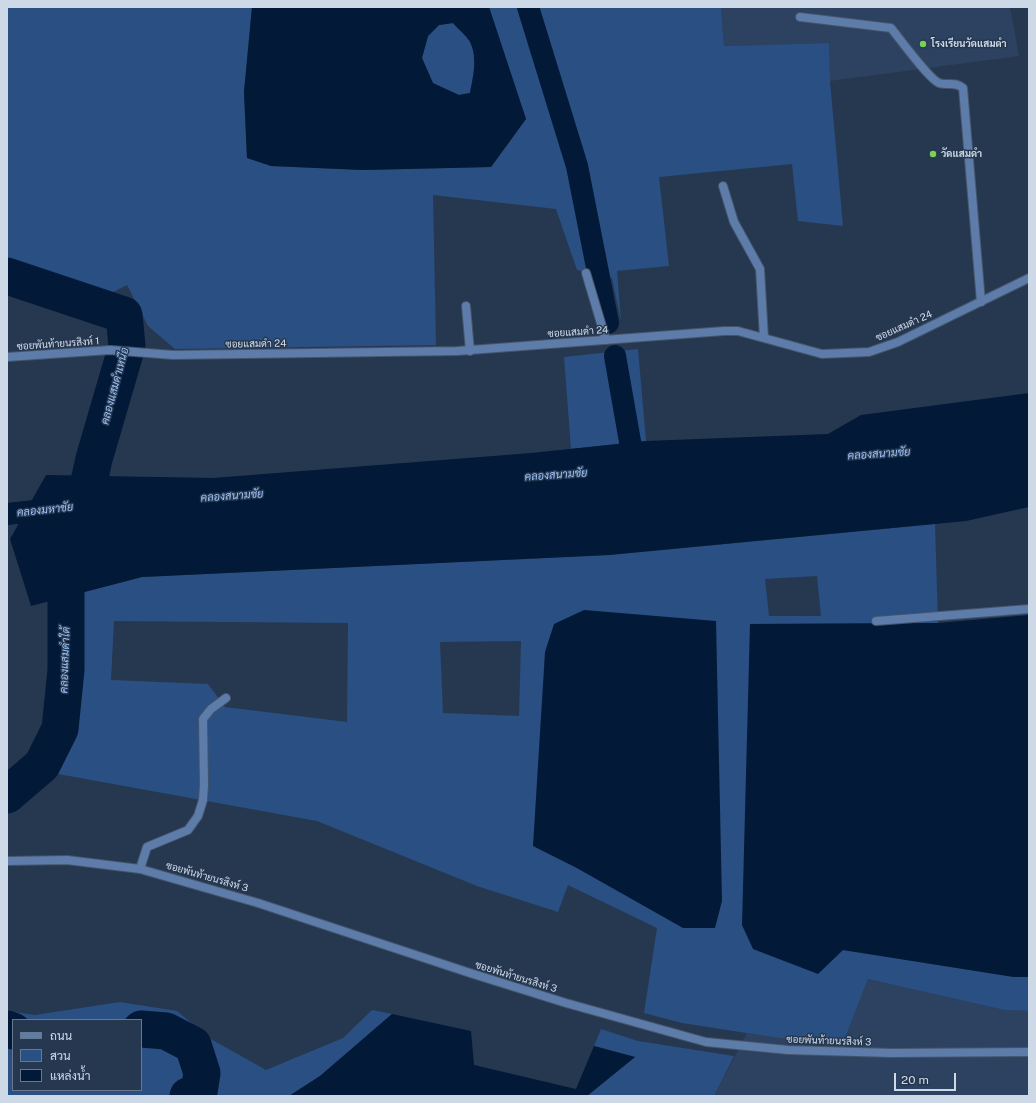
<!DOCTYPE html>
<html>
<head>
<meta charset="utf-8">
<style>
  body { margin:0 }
  #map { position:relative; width:1036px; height:1103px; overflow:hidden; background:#263850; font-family:"Public Sans",Sarabun,sans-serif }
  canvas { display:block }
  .frame { position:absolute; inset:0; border:8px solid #ced9e8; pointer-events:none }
  .legend { position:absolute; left:12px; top:1019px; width:130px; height:72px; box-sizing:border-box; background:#263850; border:1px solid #69788d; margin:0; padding:5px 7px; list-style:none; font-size:12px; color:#ced9e8 }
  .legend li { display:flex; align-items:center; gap:8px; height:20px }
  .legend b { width:20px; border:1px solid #69788d }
  .scale { position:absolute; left:894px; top:1073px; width:62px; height:18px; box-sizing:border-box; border:2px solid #ced9e8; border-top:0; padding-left:5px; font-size:12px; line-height:14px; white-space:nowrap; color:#ced9e8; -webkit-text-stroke:3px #263850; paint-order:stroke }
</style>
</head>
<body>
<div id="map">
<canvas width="1036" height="1103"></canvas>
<div class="frame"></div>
<ul class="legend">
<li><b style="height:5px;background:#5d7ca9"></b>ถนน</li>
<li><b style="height:11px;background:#2a4f82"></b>สวน</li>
<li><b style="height:11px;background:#031938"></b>แหล่งน้ำ</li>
</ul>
<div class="scale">20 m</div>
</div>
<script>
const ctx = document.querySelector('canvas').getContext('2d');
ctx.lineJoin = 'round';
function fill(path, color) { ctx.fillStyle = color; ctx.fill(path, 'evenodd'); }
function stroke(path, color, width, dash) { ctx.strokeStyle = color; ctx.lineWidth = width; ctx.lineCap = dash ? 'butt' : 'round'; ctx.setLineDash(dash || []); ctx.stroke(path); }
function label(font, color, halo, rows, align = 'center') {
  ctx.font = font + ' "Public Sans",Sarabun,sans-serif'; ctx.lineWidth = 3; ctx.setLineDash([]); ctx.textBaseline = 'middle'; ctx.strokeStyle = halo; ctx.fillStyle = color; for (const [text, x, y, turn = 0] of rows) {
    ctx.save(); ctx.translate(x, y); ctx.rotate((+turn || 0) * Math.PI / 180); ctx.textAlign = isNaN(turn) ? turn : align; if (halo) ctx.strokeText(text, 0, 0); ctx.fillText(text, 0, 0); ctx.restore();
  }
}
fill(new Path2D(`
  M721,7H1010L1019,56L830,81L829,43L724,46Z
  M868,979L1004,1010L1029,1011V1096H714L747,1033L779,1038H845Z`), '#2d4260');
fill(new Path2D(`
  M7,7H252L244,92L247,158L271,166L363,170L491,167L526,119L489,7H721L724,46L829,43L830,81L843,226L798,221L792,164L659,177L669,266L617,271L621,321L612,278L577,270L556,209L433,195L436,345L175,349L148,326L127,285L78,310L7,294Z
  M453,23C458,29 467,36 470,42C478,57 473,78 470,93L459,95L433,84L422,58L428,36L439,25Z
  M638,349L646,441L571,449L564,357Z
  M935,524L938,623L750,624L843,950L1014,977H1029V1011L1004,1010L868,979L845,1038H779L682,1023L644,1013L657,928L568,885L558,912L477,886L317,821L58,774L82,689L80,593L142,577L609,555ZM817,576L821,616H769L765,579ZM114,621L348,623L347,722L225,707L208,684L111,680ZM521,641L519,716L443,713L440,642ZM533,846L715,928L575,867Z
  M120,1002L177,1011L209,1038L266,1070L343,1038L372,1010L392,1014L320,1076L289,1096H7V1011L35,1015ZM13,1020H141V1090H13Z
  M601,1029L638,1041L734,1056L714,1096H587L635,1057L594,1046Z`), '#2a4f82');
fill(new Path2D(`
  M252,7H489L526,119L491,167L363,170L271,166L247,158L244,92ZM453,23C458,29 467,36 470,42C478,57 473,78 470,93L459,95L433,83L422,58L428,36L439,25Z
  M1029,393V507L966,521L609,555L142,577L31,606L10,539L46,475L213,478L531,453L646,441L828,434L861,415Z
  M584,610L716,621L722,901L715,928H683L575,867L533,846L545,652L554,624Z
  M1029,615V977H1014L843,950L818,974L753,949L742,925L750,624L938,623Z
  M392,1014L471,1031L474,1065L576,1089L594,1046L635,1057L587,1096H289L320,1076Z`), '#031938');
stroke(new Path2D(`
  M528,7L577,166L608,323
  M615,356L635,470
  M7,514L55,509`), '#031938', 22);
stroke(new Path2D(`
  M7,276L124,315L127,346L94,459L66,585V670L60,729L42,765L7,795
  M7,1029L13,1031
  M141,1029L166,1031L193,1045L202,1073L199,1092L188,1096`), '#031938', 37);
const service = new Path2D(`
  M800,17L891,28C900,39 929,79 939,83C948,86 955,81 963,88L981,302
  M586,273L606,340
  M466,306L470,351`);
const minor = new Path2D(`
  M723,186L734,222L760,269L764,338
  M7,357L110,350L173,355L457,351L724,331H738L822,354L869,352L898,342L1029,278
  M876,621L1029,609
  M140,869L147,847L188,830L198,816L203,800L204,785L203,719L211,709L226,698`);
const tertiary = new Path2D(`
  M7,861L67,860L140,869L258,903L470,973L566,1003L706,1042L788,1050L892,1053L1029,1052`);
stroke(service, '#44556b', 10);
stroke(minor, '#44556b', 10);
stroke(tertiary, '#44556b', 10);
stroke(service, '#5d7ca9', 8);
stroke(minor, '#5d7ca9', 8);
stroke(tertiary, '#5d7ca9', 8);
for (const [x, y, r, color] of [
  [923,44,4,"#7bd156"],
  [933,154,4,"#7bd156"]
]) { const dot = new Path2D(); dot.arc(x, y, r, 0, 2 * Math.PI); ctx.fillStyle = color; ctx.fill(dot); stroke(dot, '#263850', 1.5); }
label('bold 10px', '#ced9e8', '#263850', [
  ["โรงเรียนวัดแสมดำ",931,44],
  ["วัดแสมดำ",941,154]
], 'left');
label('10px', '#ced9e8', '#263850', [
  ["ซอยแสมดำ 24",904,326,-24],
  ["ซอยแสมดำ 24",578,332,-4],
  ["ซอยพันท้ายนรสิงห์ 1",58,344,-4],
  ["ซอยแสมดำ 24",256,344,-1],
  ["ซอยพันท้ายนรสิงห์ 3",207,877,16],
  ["ซอยพันท้ายนรสิงห์ 3",516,977,17],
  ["ซอยพันท้ายนรสิงห์ 3",829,1041,2]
]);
label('italic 11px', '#9dc2f7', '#263850', [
  ["คลองแสมดำเหนือ",115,386,-75],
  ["คลองสนามชัย",879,454,-4],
  ["คลองสนามชัย",556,475,-4],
  ["คลองสนามชัย",232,496,-4],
  ["คลองมหาชัย",45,510,-6],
  ["คลองแสมดำใต้",65,660,-88]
]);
</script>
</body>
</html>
